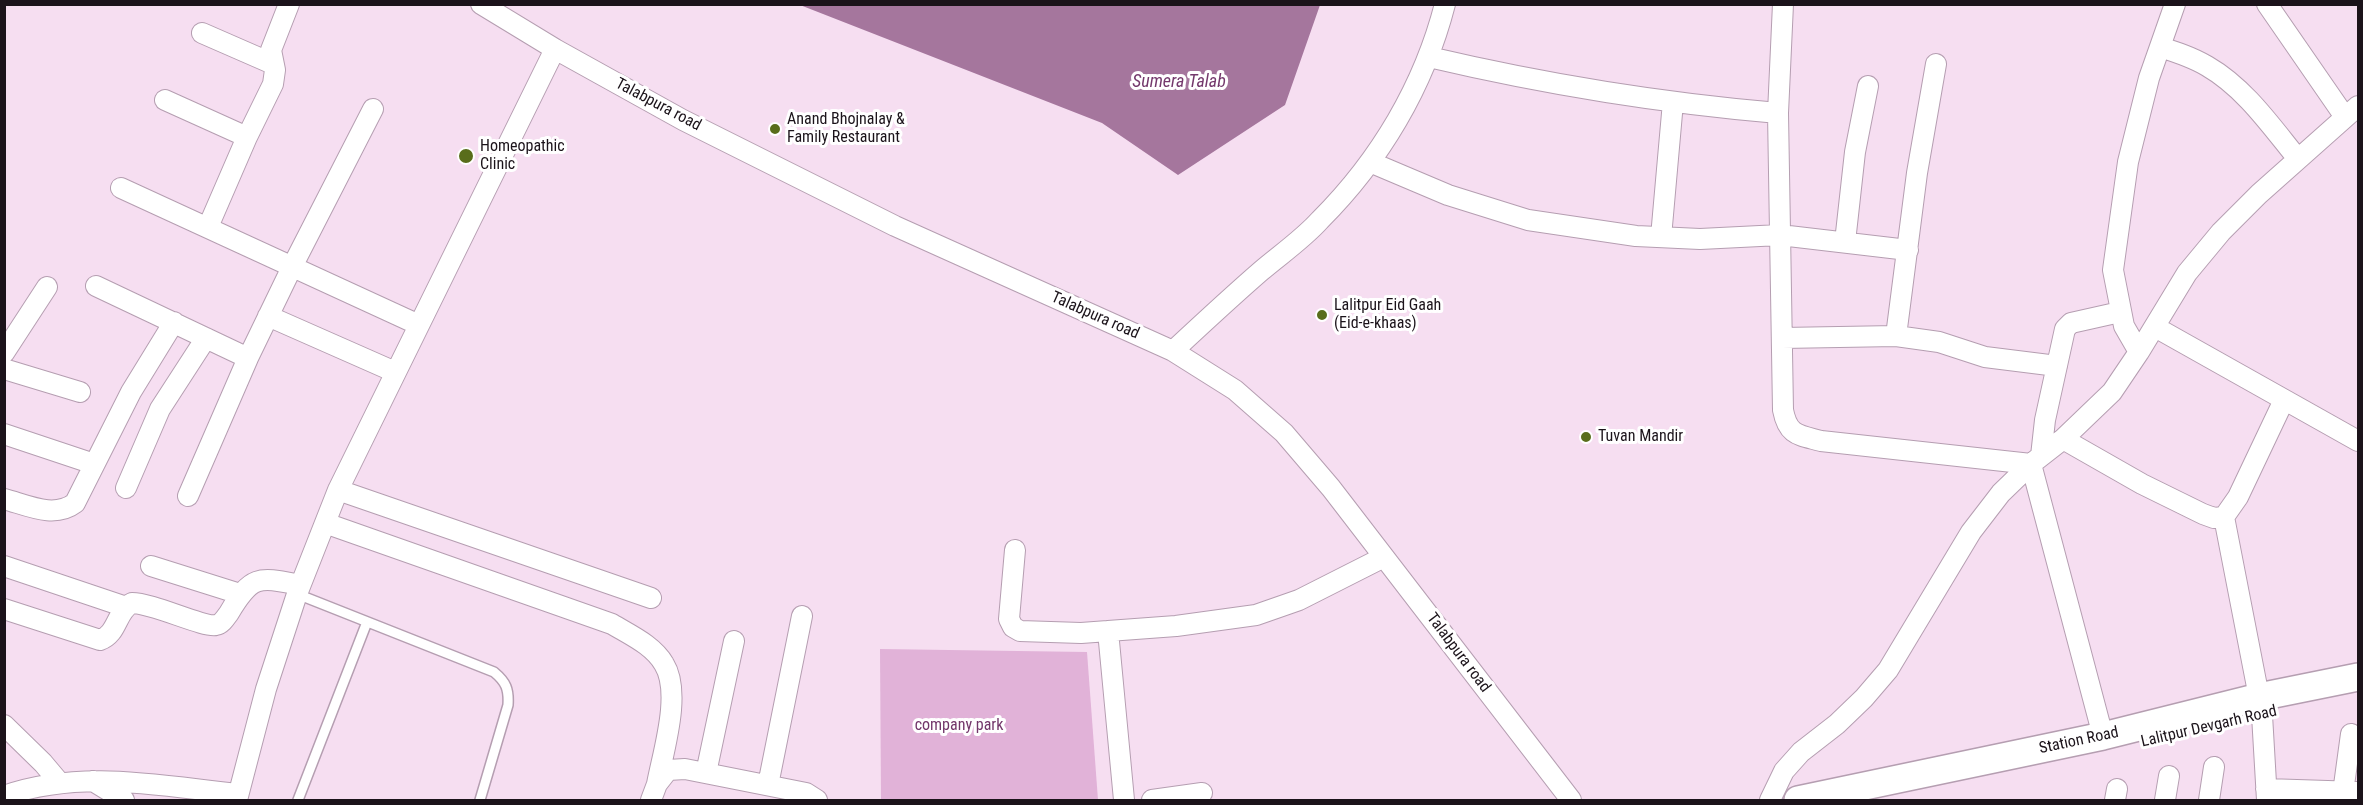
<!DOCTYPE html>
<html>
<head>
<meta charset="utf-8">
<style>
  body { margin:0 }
  #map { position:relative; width:2363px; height:805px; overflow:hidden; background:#f6def1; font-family:"Roboto Condensed",sans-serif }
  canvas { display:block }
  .frame { position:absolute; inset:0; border:6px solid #1b131a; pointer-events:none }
</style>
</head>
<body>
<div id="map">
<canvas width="2363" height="805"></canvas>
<div class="frame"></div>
</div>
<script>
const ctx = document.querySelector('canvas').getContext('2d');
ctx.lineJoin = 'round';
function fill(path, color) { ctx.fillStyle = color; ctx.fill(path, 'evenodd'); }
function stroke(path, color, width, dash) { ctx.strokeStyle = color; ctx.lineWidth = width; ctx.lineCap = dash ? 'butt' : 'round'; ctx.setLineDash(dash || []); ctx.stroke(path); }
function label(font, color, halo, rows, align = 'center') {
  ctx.font = font + ' "Roboto Condensed",sans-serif'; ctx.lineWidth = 6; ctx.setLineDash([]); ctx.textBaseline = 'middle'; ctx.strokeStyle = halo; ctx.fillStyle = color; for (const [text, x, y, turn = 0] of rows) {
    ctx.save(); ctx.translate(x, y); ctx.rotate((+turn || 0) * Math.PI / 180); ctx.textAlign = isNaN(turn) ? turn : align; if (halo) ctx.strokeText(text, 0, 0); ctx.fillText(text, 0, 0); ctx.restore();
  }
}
fill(new Path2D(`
  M880,649L1087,652L1098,800H881Z`), '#e1b2d8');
fill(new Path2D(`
  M800,5H1320L1285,105L1178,175L1102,123Z`), '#a5769d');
const lane = new Path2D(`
  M297,594L494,672C506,682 509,689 508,705L480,800
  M298,800L367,622`);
const street = new Path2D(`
  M481,4L555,49L683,120L895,226L1173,351L1235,390L1284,433L1331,488L1571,800
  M1783,4L1778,113L1783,410C1788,436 1799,435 1821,441L2031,464L2103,736
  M2267,4L2345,117
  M202,33L273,64
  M2160,47C2176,52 2192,57 2207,66C2245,88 2271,126 2298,159
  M1429,57C1544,84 1660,103 1778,113
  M165,100L247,137
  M1370,162L1448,195L1528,220L1636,236L1700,239L1780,235L1908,250
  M121,188L419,325
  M208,227L247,137L273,84L275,70L271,50L289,4
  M1661,237L1673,102
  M1845,242L1855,152L1868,86
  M96,286L248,358
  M268,316L395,372
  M2155,327L2358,441
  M1896,336L1917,173L1936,64
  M1782,338L1896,336L1939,342L1985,357L2057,366
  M1173,351C1202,324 1231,297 1261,271C1281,254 1303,239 1320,220C1380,160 1424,86 1445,4
  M2139,352L2124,326L2113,270L2128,162L2149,78L2175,4
  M4,353L47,287
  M4,369L80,392
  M4,434L94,464
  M2063,439L2142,484L2203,514L2214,518L2224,517L2238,497L2284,400
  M2041,456L2045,420L2065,329L2071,323L2120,312
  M126,488L160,409L206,338
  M338,490L651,598
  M188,496L248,358L293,265L373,109
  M4,499C27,505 54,519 75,503L131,392L174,322
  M2224,517L2259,697
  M325,523L612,624C630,635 653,645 664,664C682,693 663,752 657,784
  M1015,550L1009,619L1013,627L1020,631L1081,633L1176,626L1256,615L1299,600L1384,557
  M4,566L126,607
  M151,566L240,594
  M4,609L100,640C118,634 116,611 132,603C153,603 204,628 216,625C222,624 226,617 229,613C252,574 259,577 300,585
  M1108,631L1124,800
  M2262,715L2267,800
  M4,725L43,763L59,782
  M706,773L734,641
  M93,781L124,800
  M768,785L802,616
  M2266,789L2358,792
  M4,796C81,769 160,786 238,794
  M237,800L266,689L297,594L338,490L555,49
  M651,800L657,784L668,770L685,769L806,793L817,800
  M1152,800L1202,793
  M1770,800L1784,771L1801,752L1837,724L1864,698L1888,670L1971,532L2001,493L2031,464L2063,439L2112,392L2139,352L2187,273L2221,232L2259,194L2358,106
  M2115,800L2117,789
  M2165,800L2169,776
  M2209,800L2214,767
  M2342,800L2351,734`);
const secondary = new Path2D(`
  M1798,800L2103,736L2259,697L2358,677`);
stroke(lane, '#b59eb1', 12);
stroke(street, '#b59eb1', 22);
stroke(secondary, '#b59eb1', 30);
stroke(lane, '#fff', 9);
stroke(street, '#fff', 20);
stroke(secondary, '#fff', 27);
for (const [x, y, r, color] of [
  [775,129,6,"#596d1b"],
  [466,156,8,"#596d1b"],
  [1322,315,6,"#596d1b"],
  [1586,437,6,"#596d1b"]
]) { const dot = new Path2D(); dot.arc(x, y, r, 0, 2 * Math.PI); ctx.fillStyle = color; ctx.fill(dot); stroke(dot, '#fff', 2); }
label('16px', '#1b131a', '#fff', [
  ["Talabpura road",658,105,28],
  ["Talabpura road",1095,316,24],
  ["Talabpura road",1458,653,53],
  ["Lalitpur Devgarh Road",2209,727,-13],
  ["Station Road",2079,741,-12]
]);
label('16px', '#1b131a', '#fff', [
  ["Anand Bhojnalay &",787,120],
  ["Family Restaurant",787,138],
  ["Homeopathic",480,147],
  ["Clinic",480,165],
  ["Lalitpur Eid Gaah",1334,306],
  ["(Eid-e-khaas)",1334,324],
  ["Tuvan Mandir",1598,437]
], 'left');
label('16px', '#72366a', '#fff', [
  ["company park",959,726]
]);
label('italic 18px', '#74386c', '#fff', [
  ["Sumera Talab",1179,82]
]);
</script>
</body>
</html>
